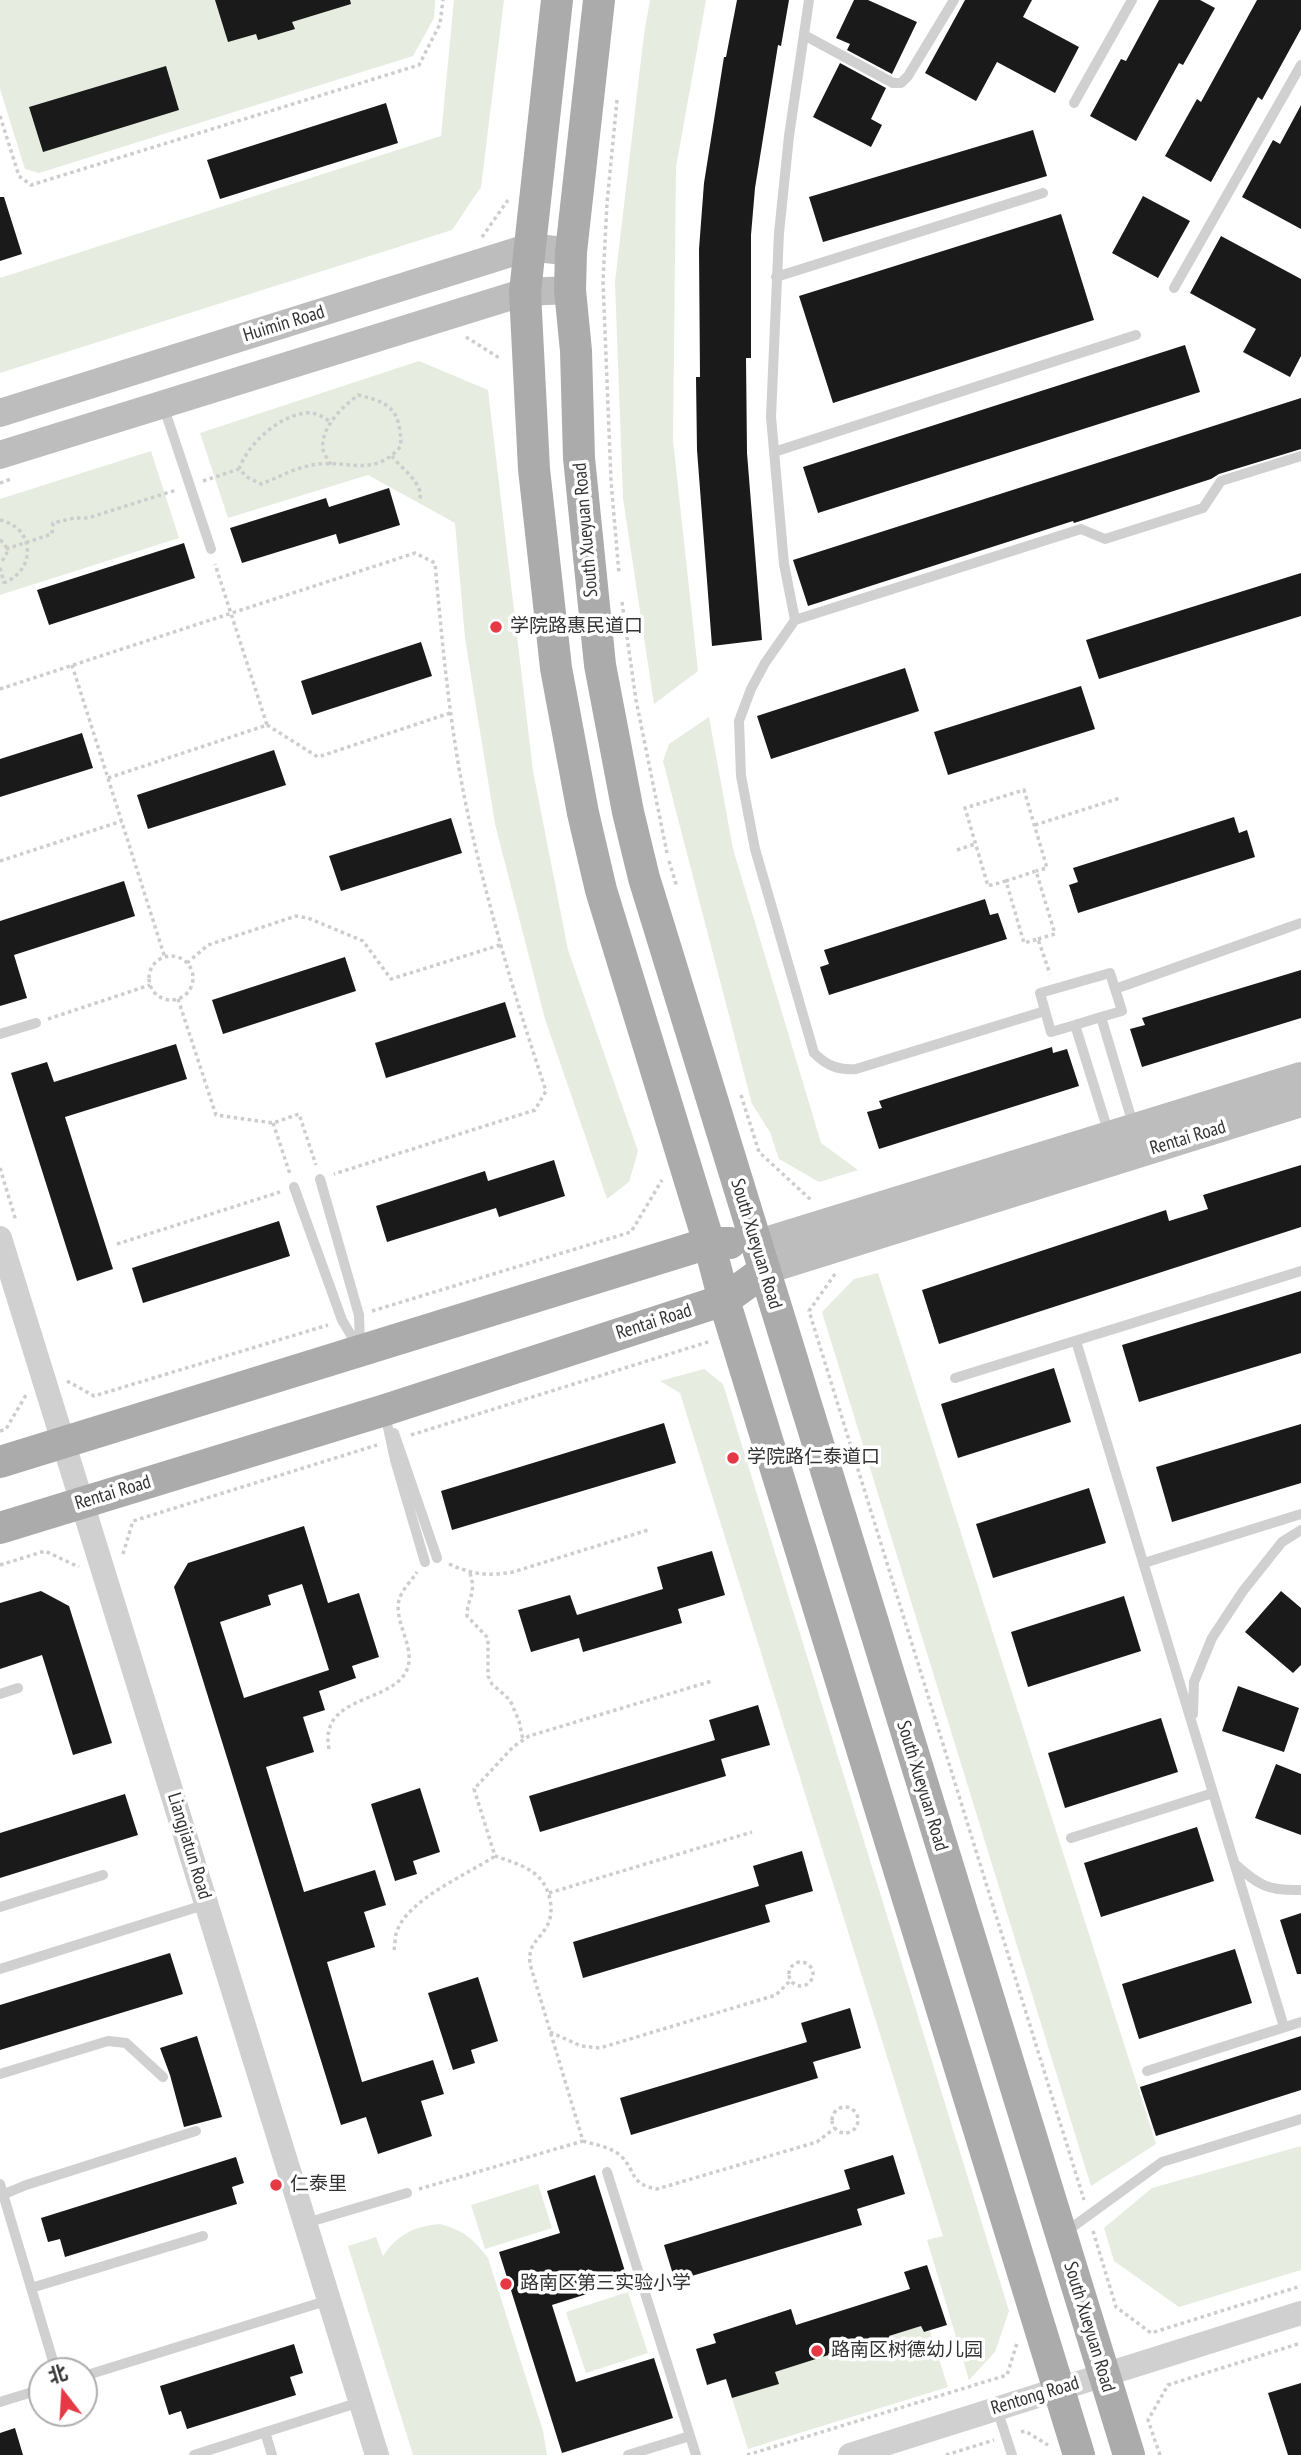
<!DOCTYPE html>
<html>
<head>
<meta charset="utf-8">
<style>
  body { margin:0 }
  #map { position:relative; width:1301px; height:2455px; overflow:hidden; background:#fff; font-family:"PT Sans Narrow","Noto Sans SC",sans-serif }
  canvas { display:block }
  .north { position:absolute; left:28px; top:2357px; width:70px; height:70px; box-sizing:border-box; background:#fff; border:2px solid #adadad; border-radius:50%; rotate:343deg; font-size:19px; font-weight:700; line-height:28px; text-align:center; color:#333 }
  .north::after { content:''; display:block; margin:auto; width:24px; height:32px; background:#e63946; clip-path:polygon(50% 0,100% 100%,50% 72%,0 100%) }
</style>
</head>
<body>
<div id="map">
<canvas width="1301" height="2455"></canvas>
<div class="north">北</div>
</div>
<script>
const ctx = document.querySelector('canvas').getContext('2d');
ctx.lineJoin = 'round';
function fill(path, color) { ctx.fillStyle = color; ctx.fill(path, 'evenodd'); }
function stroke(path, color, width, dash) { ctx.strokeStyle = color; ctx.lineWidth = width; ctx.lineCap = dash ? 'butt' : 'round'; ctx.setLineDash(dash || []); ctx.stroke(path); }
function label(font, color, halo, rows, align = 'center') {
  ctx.font = font + ' "PT Sans Narrow","Noto Sans SC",sans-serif'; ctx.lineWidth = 7; ctx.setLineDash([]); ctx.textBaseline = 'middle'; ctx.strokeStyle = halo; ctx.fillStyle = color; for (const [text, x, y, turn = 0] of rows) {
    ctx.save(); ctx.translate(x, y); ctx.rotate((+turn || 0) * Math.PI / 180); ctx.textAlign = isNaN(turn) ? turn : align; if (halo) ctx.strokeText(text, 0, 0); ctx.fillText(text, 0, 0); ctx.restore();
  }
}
fill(new Path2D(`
  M0,0H435L434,18L413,56L39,173L25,169L0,89Z
  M454,0H504L481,187L452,230L0,373V278L441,136Z
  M650,0H706L676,167L673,440L698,671L654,704L623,498L615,282L644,34Z
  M419,361L488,390L533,771L568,950L638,1151L629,1182L607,1199L545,1019L495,824L465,638L455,523L368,475L228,518L200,433Z
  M151,451L179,538L0,595V499Z
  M709,717L733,849L821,1143L858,1170L819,1182L779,1159L770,1132L752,1104L663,761L669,744Z
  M878,1273L1156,2144L1091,2186L822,1312L854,1279Z
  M704,1369L723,1384L1009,2311L995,2352L969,2380L927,2240L943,2236L680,1393L660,1381Z
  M1301,2146V2270L1179,2307L1114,2261L1104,2228L1152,2188Z
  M538,2184L552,2228L485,2249L471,2205Z
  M440,2224C465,2231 472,2238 488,2258L543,2431L547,2455H413L348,2246L376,2237L383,2256C397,2235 414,2226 440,2224Z
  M628,2292L648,2353L586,2373L566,2312Z
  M921,2326L924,2332L930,2331L948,2387L748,2449L732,2398L778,2384L775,2372L863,2344L865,2351L891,2343L889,2336Z`), '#e6ecdf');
fill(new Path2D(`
  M215,0H350L351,4L292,22L295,29L258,40L256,34L228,42Z
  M737,0H789L781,46L778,45L755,188L751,235V358H746L747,453L762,640L712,646L697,450L696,377H700L699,249L704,183L724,57H726Z
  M854,0H868L917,22L892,74L847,50L850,44L836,38Z
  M965,0H1032L1023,17L1079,47L1055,93L997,62L976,101L925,73Z
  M1159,0H1200L1215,8L1183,65L1179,63L1136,141L1090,116L1121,59L1126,61Z
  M1257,0H1301V29L1262,100L1258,97L1211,182L1165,156L1197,99L1201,102Z
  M840,63L886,88L871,119L882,125L871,147L813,117Z
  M166,66L179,110L43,152L29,107Z
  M386,103L398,143L220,199L207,160Z
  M1301,105V229L1242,197L1273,140L1280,144Z
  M1033,130L1047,176L823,242L809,197Z
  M1143,196L1190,221L1158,278L1112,253Z
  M0,197H4L22,254L0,261Z
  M1061,214L1094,320L833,403L799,296Z
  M1221,236L1301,279V356L1290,377L1243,352L1256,329L1190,293Z
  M1185,345L1200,392L818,513L803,467Z
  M1301,398V449L1219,474L1211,479L1074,523L1073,521L808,606L793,560Z
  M389,488L400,525L339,544L336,534L242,563L230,528L326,498L329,507Z
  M184,543L195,578L49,625L37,590Z
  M1301,573V616L1099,679L1086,640Z
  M421,642L432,676L312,715L301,681Z
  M905,668L919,711L771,759L757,716Z
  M1081,686L1095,729L948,775L934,732Z
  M82,733L93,768L0,797V759Z
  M274,750L286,785L148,829L137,795Z
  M1234,817L1239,833L1247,830L1255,857L1078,913L1069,885L1078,882L1073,868Z
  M451,818L462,853L341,891L329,856Z
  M124,881L135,916L14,955L27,998L0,1006V921Z
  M985,899L990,915L998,913L1007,939L829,995L820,967L829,964L824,950Z
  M345,957L356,991L223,1034L212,1000Z
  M1301,970V1018L1142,1067L1130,1029L1145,1025L1142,1018Z
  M505,1002L516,1037L386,1078L375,1043Z
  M176,1044L187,1079L65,1117L113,1269L77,1281L11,1073L47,1062L54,1082Z
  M1052,1047L1053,1053L1067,1049L1079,1086L879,1149L867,1112L882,1108L879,1101Z
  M554,1160L565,1196L499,1217L496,1208L387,1242L376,1206L485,1171L488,1181Z
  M1301,1165V1227L939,1344L922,1290L1166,1210L1169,1221L1208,1209L1203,1195Z
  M279,1221L290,1256L143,1303L132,1268Z
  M1301,1291V1353L1139,1402L1122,1345Z
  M1054,1368L1071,1422L958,1458L941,1404Z
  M664,1423L676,1463L452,1530L441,1491Z
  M1301,1424V1483L1172,1522L1156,1467Z
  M1089,1488L1106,1543L993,1578L976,1524Z
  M304,1526L328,1603L359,1593L379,1657L352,1666L356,1678L319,1691L325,1710L303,1717L314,1752L266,1767L304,1892L375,1870L386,1905L364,1912L375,1947L327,1962L362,2082L433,2060L444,2094L421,2101L432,2136L378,2154L366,2117L341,2125L174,1587L188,1563ZM302,1584L329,1670L244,1698L220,1622L271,1605L268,1595Z
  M712,1551L725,1595L678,1609L682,1623L583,1652L579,1638L531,1652L518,1610L570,1595L577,1615L663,1589L657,1567Z
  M41,1591L69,1606L112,1743L73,1755L42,1655L0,1669V1603Z
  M1281,1591L1301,1608V1665L1293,1673L1245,1632Z
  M1124,1596L1141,1651L1028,1687L1011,1632Z
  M1238,1686L1299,1708L1284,1752L1222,1731Z
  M758,1705L770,1745L721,1759L726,1776L540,1832L529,1796L715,1740L709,1720Z
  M1161,1718L1178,1772L1065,1808L1048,1753Z
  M1276,1764L1301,1774V1835L1255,1818Z
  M420,1788L440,1852L413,1861L417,1874L395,1881L371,1804Z
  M125,1794L138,1835L0,1878V1833Z
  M1197,1827L1214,1881L1101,1917L1084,1863Z
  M802,1851L813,1891L765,1905L770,1922L583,1978L573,1942L759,1886L753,1866Z
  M1301,1913V1974H1297L1280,1920Z
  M1235,1949L1252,2003L1139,2039L1122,1984Z
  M170,1953L183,1994L0,2050V2005Z
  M478,1977L498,2041L471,2050L475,2063L453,2070L428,1993Z
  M850,2008L861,2048L813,2062L818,2078L631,2135L620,2098L807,2042L801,2023Z
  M197,2036L222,2117L184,2127L170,2075L160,2048Z
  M1301,2036V2090L1156,2136L1140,2087Z
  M893,2155L905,2194L857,2209L862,2225L675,2281L664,2245L850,2189L844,2170Z
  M236,2157L244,2183L232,2187L237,2204L65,2257L60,2239L48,2242L41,2218Z
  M595,2175L628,2281L552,2305L576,2382L654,2358L673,2418L562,2453L499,2252L560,2233L547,2191Z
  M927,2265L947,2325L924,2332L921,2326L889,2336L892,2343L865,2352L863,2344L775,2372L779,2384L732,2398L726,2379L707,2385L696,2349L716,2343L713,2334L791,2309L796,2325L910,2289L904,2272Z
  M294,2344L303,2373L290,2377L296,2395L187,2429L181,2411L169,2415L160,2386Z
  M1301,2383V2455H1288L1268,2393Z
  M15,2428L23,2455H0V2433Z`), '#1a1a1a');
stroke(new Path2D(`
  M617,100L607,203L603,281L611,481L619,574
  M0,116L19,176L31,185L419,65L440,24L443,0
  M482,237L508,200
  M466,337L501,359
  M392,456C402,470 426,484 419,502
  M239,469C248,444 278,416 306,413C316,412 323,417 331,422
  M203,481L239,469L247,477L261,484C280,477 298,466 319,464C352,461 375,477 401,446C400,410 392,403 358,395C342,407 320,428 323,450C324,454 329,461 331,465
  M0,483L11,479
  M0,520C37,528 36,574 0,584
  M0,540C9,546 9,556 0,562
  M6,549L52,534L53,523L74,518H88L176,490
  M0,568L4,583
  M622,602L636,700L667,853
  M72,665L165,958
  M0,689L415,553L435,563C443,652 451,741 471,828C491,917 517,1004 546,1091L535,1110L334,1174
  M267,725L318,757L450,713
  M108,778L267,725L215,564
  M1035,825L1120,798
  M957,850L975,844
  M0,861L122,821
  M669,861L677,887
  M1006,881L988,886L965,808L1024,790L1047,868L1036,871
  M1038,939L1055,934L1036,871L1006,881L1024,943L1038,939L1050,974
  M149 978a22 22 0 1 1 44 0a22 22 0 1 1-44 0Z
  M187,963L208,945L296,916L308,918L363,941L391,979L500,945
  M178,999L216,1115L273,1123L299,1114L316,1165
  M48,1019L150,985
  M741,1095L759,1152L812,1201
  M273,1123L290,1174
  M0,1168L16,1221
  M117,1244L280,1192
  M835,1274L809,1311L1084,2200
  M372,1311L631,1232L662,1180
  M67,1381L94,1396L328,1325
  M0,1431L6,1429L26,1395
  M411,1435L711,1341
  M123,1554L133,1521L377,1445
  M449,1564C474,1575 487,1576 513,1572L648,1530
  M0,1565L45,1551L79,1567
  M470,1573C477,1596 467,1597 467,1616L488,1638V1676L492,1684L510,1700L519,1721L523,1740
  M329,1749C319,1697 385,1703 404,1675C420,1652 393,1624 399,1600C402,1590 411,1581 417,1572
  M549,1893L752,1832
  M394,1950C395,1945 395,1939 396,1934C405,1900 467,1875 495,1856
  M789 1974a12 12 0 1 1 24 0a12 12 0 1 1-24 0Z
  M550,2032L581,2046L600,2048L776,1995L791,1980
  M832 2120a13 13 0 1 1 26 0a13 13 0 1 1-26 0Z
  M583,2141C596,2145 611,2147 621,2156C637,2172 629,2184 657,2189L817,2142L835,2128
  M419,2189L583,2141L530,1964C528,1943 538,1942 547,1926C551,1919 552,1909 550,1900C545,1871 519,1864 495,1856L474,1789L513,1747L529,1736L712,1681
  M1093,2231L1116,2307L1151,2333L1301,2286
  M1021,2432L1025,2431L1048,2445
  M747,2455L1007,2375L1017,2343
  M946,2455L994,2440
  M1160,2455L1148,2420L1168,2385L1301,2343`), '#cdcdcd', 3.5, [3.5, 3.5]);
stroke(new Path2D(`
  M804,35L893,83H901L908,76L954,0
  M1074,103L1132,0
  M776,277L1043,193
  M1174,288L1301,65
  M164,408L211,549
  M774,452L1136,335
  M795,620L784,564L771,417L779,233L789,136L809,0
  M1115,989L1301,923
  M1045,1011L856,1069C838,1070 827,1066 814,1053L755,849L741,776L739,721L751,689L765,663L795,620L1081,529L1105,539L1203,508L1221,481L1301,456
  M1075,1025L1101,1017
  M0,1034L36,1023
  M1109,1134L1075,1025L1051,1032L1040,993L1110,973L1122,1011L1101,1017L1133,1124
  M320,1179L359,1315L360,1346
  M294,1187L342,1320L358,1347
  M1076,1341L1284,2027
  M955,1378L1301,1271
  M385,1414L395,1460L425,1562
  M394,1433L437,1558
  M1144,1563L1301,1514
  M0,1694L18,1688
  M1193,1714L1194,1682L1212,1638L1243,1591L1282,1542L1301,1530
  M1071,1838L1213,1793
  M1235,1864C1259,1886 1269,1891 1301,1890
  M0,1907L103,1875
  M0,1969L207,1904
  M1147,2071L1301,2022
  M0,2074L108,2041L126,2043L163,2077
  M607,2172L696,2455
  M0,2184L56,2371
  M0,2196L26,2185L196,2131
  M306,2223L407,2193
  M1067,2231L1162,2162L1301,2119
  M31,2288L203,2236
  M84,2376L329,2300
  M0,2402L42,2389
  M997,2409L1012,2455
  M265,2432L272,2455
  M194,2455L360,2402
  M628,2455L690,2436`), '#d0d0d0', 10);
stroke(new Path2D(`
  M0,1238L377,2455
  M850,2455L1301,2313`), '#d0d0d0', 24);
stroke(new Path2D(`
  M0,413L530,247L571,252
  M0,455L525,292L570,290
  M756,1244L1301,1076
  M764,1271L1301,1103`), '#bdbdbd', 28);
stroke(new Path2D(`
  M557,0L525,292L534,469L556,668L583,813L601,890L709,1243L724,1300L1079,2455
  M599,0L571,252L570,290L576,351L579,458L600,665L628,812L644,878L1129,2455
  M0,1462L709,1243H730
  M0,1528L385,1410L724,1300L764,1271`), '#ababab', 32);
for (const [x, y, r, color] of [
  [496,627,7,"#e63946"],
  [733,1458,7,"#e63946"],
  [276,2185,7,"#e63946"],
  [506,2284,7,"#e63946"],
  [817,2351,7,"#e63946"]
]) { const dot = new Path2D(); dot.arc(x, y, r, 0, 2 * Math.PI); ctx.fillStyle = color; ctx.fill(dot); stroke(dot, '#fff', 2.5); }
label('19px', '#333', '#fff', [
  ["Huimin Road",284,324,-17],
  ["South Xueyuan Road",586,530,-95],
  ["Rentai Road",1188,1138,-17],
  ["South Xueyuan Road",756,1244,73],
  ["Rentai Road",654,1322,-18],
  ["Rentai Road",113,1493,-17],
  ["South Xueyuan Road",922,1786,73],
  ["Liangjiatun Road",189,1846,73],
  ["South Xueyuan Road",1089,2327,73],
  ["Rentong Road",1035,2396,-17]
]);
label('19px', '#333', '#fff', [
  ["学院路惠民道口",510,627],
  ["学院路仁泰道口",747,1458],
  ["仁泰里",290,2185],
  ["路南区第三实验小学",520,2284],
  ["路南区树德幼儿园",831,2351]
], 'left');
</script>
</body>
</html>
